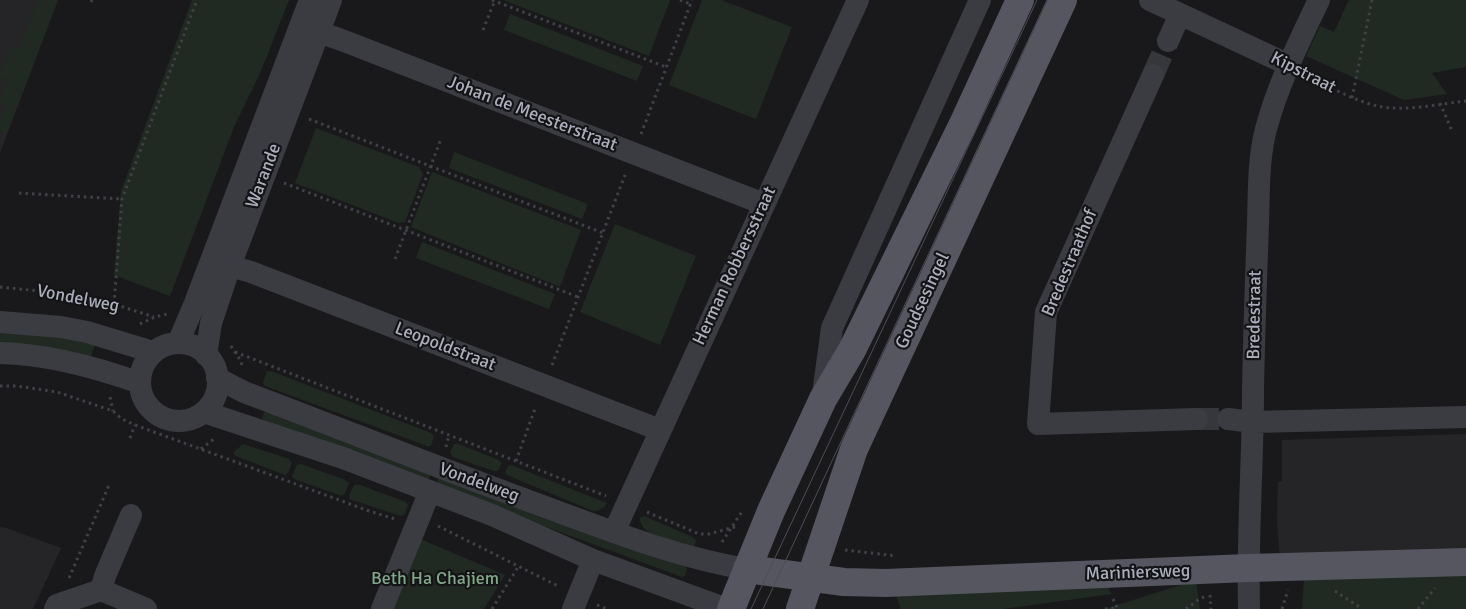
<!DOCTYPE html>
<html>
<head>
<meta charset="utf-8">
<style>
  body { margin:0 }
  canvas { display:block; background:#19191b }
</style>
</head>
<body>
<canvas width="1466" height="609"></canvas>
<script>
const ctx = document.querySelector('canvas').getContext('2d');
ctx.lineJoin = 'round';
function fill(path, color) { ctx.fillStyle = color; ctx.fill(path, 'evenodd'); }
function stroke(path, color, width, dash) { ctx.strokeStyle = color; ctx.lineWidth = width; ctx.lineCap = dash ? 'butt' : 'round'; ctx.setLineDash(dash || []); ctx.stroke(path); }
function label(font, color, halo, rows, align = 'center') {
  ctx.font = font + ' Signika,sans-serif'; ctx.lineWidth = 4.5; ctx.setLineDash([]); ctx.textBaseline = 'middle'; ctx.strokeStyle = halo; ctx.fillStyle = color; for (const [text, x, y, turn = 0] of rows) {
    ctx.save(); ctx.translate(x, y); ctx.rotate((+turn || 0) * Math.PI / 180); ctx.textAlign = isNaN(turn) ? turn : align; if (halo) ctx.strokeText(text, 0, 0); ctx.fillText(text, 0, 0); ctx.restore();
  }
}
fill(new Path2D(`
  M0,0H58L0,153Z
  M1466,434V551L1280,560L1277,520L1278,482L1282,481V440Z
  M0,527L6,528L61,548L33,609H0Z`), '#252528');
fill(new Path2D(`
  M38,0H58L7,134L0,131V119L6,103L0,101L7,80L0,77V73L11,46L19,48Z
  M192,0H289L261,71L234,127L170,296L114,275L121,191Z
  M503,0H670L649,56Z
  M702,0H721L792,27L756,119L669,85Z
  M1349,0H1466V67L1432,73L1447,94L1404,100L1306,56L1320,26L1334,32Z
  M510,14L643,66L637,81L504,30Z
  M316,128L419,167L423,174L405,222L399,223L295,183Z
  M454,152L588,204L582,219L449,168Z
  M432,172L581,230L560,287L411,227Z
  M615,224L696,256L660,345L580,312Z
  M422,242L555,294L549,309L416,258Z
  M0,330L39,333L95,344L90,359L0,346Z
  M267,371H271L431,433L434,436L431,446H427L265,386L263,383Z
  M265,411L431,474L428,481L265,421L262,418Z
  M243,444L289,459L292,463L288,473L285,475L236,456L233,453Z
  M454,444H458L499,460L502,463L498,471H494L453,457L450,453Z
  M301,464L345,480L349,483L345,493L342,496L294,479L292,476L297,465Z
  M511,465L607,503C604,509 599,511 593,511L507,475L505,472L508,466Z
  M439,476L682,564L687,568L685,576L682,577L438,487L436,484Z
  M354,485H360L406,502L408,505L405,514L401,516L349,499V495Z
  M644,516L693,537L696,540L694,548L652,534C646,531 640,526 640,518Z
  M418,538L505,575L484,609H390Z
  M1466,574V609H1302L1304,580Z
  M1196,580L1200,609H1105Z
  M1107,586L1112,594L1003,609H901L896,596Z`), '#202922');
stroke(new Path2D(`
  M1153,75L1168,41
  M1197,419H1228`), '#36373b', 22, [22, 11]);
stroke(new Path2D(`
  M492,0L666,67
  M680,0L691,4
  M91,2L92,0
  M483,30L495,0
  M1308,77C1330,87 1353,100 1377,106C1405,112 1438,104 1466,101
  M1352,98L1372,0
  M1440,103L1452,131
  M309,119L603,233
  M641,134L692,0
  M284,183L578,297
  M19,193L122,199
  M395,259L441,139
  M0,287L69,294L114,304L154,317
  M114,304L122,199L197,0
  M140,324L155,317L167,314
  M231,346L241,361L242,366
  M235,352L606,496
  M552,365L625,175
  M0,386H17L57,392L113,411L122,419L135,425L369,511L395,519
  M110,397L113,411
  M130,438L135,425
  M446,447L449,435
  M201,449L214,439
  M516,461L536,406
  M647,512L699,534H709L738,526
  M438,526L558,586
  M722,542L743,510
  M845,550L896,556
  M69,578L110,483
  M1335,591L1362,609
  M1210,595L1211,609
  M1113,599L1117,607
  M597,605L607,609
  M492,609L518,567
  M1105,609L1117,608
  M1186,609L1201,598L1207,596
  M1282,609L1288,590
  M1418,609L1435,588`), '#3f4147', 3, [2.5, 4]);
stroke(new Path2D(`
  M1150,0L1289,65
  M300,26L339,39L764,204
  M1168,41L1180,14
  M1153,75L1046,312L1038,424L1197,419
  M230,266L251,272L660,430
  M0,322L61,327L87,332L153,352
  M178,343L195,303L310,0
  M140 382a39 39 0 1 1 78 0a39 39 0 1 1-78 0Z
  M0,353C48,354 95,367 140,383
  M206,355L211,323L230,266L331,0
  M217,378L244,392C345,430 446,471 548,508C613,532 679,558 747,569
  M823,394L832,328L980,0
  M204,412L343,458L492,515L593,560L727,609
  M1228,419L1253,422L1466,417
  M614,532L858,0
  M101,590L105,576L131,515
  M55,609L57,605L101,590L146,609
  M382,609L430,491
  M573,609L593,560
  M1249,609C1247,536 1253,463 1253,390C1254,334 1256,279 1258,223C1259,193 1258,159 1266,129C1278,84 1299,42 1319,0`), '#3b3c42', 22);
stroke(new Path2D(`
  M747,569L844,582L886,583L1248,568L1466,562
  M731,609L771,511L823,399L852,350L962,126L1020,0
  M800,609L854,449L1063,0`), '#55565f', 28);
stroke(new Path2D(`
  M751,609L1037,0
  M763,609L1047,0`), '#4c4d55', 1);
label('18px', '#abaebb', '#141416', [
  ["Kipstraat",1303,73,27],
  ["Johan de Meesterstraat",532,114,21],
  ["Warande",264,176,-69],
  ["Bredestraathof",1070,263,-67],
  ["Herman Robbersstraat",735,266,-65],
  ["Vondelweg",78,299,11],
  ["Goudsesingel",923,301,-65],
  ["Bredestraat",1255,315,-89],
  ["Leopoldstraat",445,347,21],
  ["Vondelweg",479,483,20],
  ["Mariniersweg",1138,573,-2]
]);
label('18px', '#81a688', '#141416', [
  ["Beth Ha Chajiem",435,579]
]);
</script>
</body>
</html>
